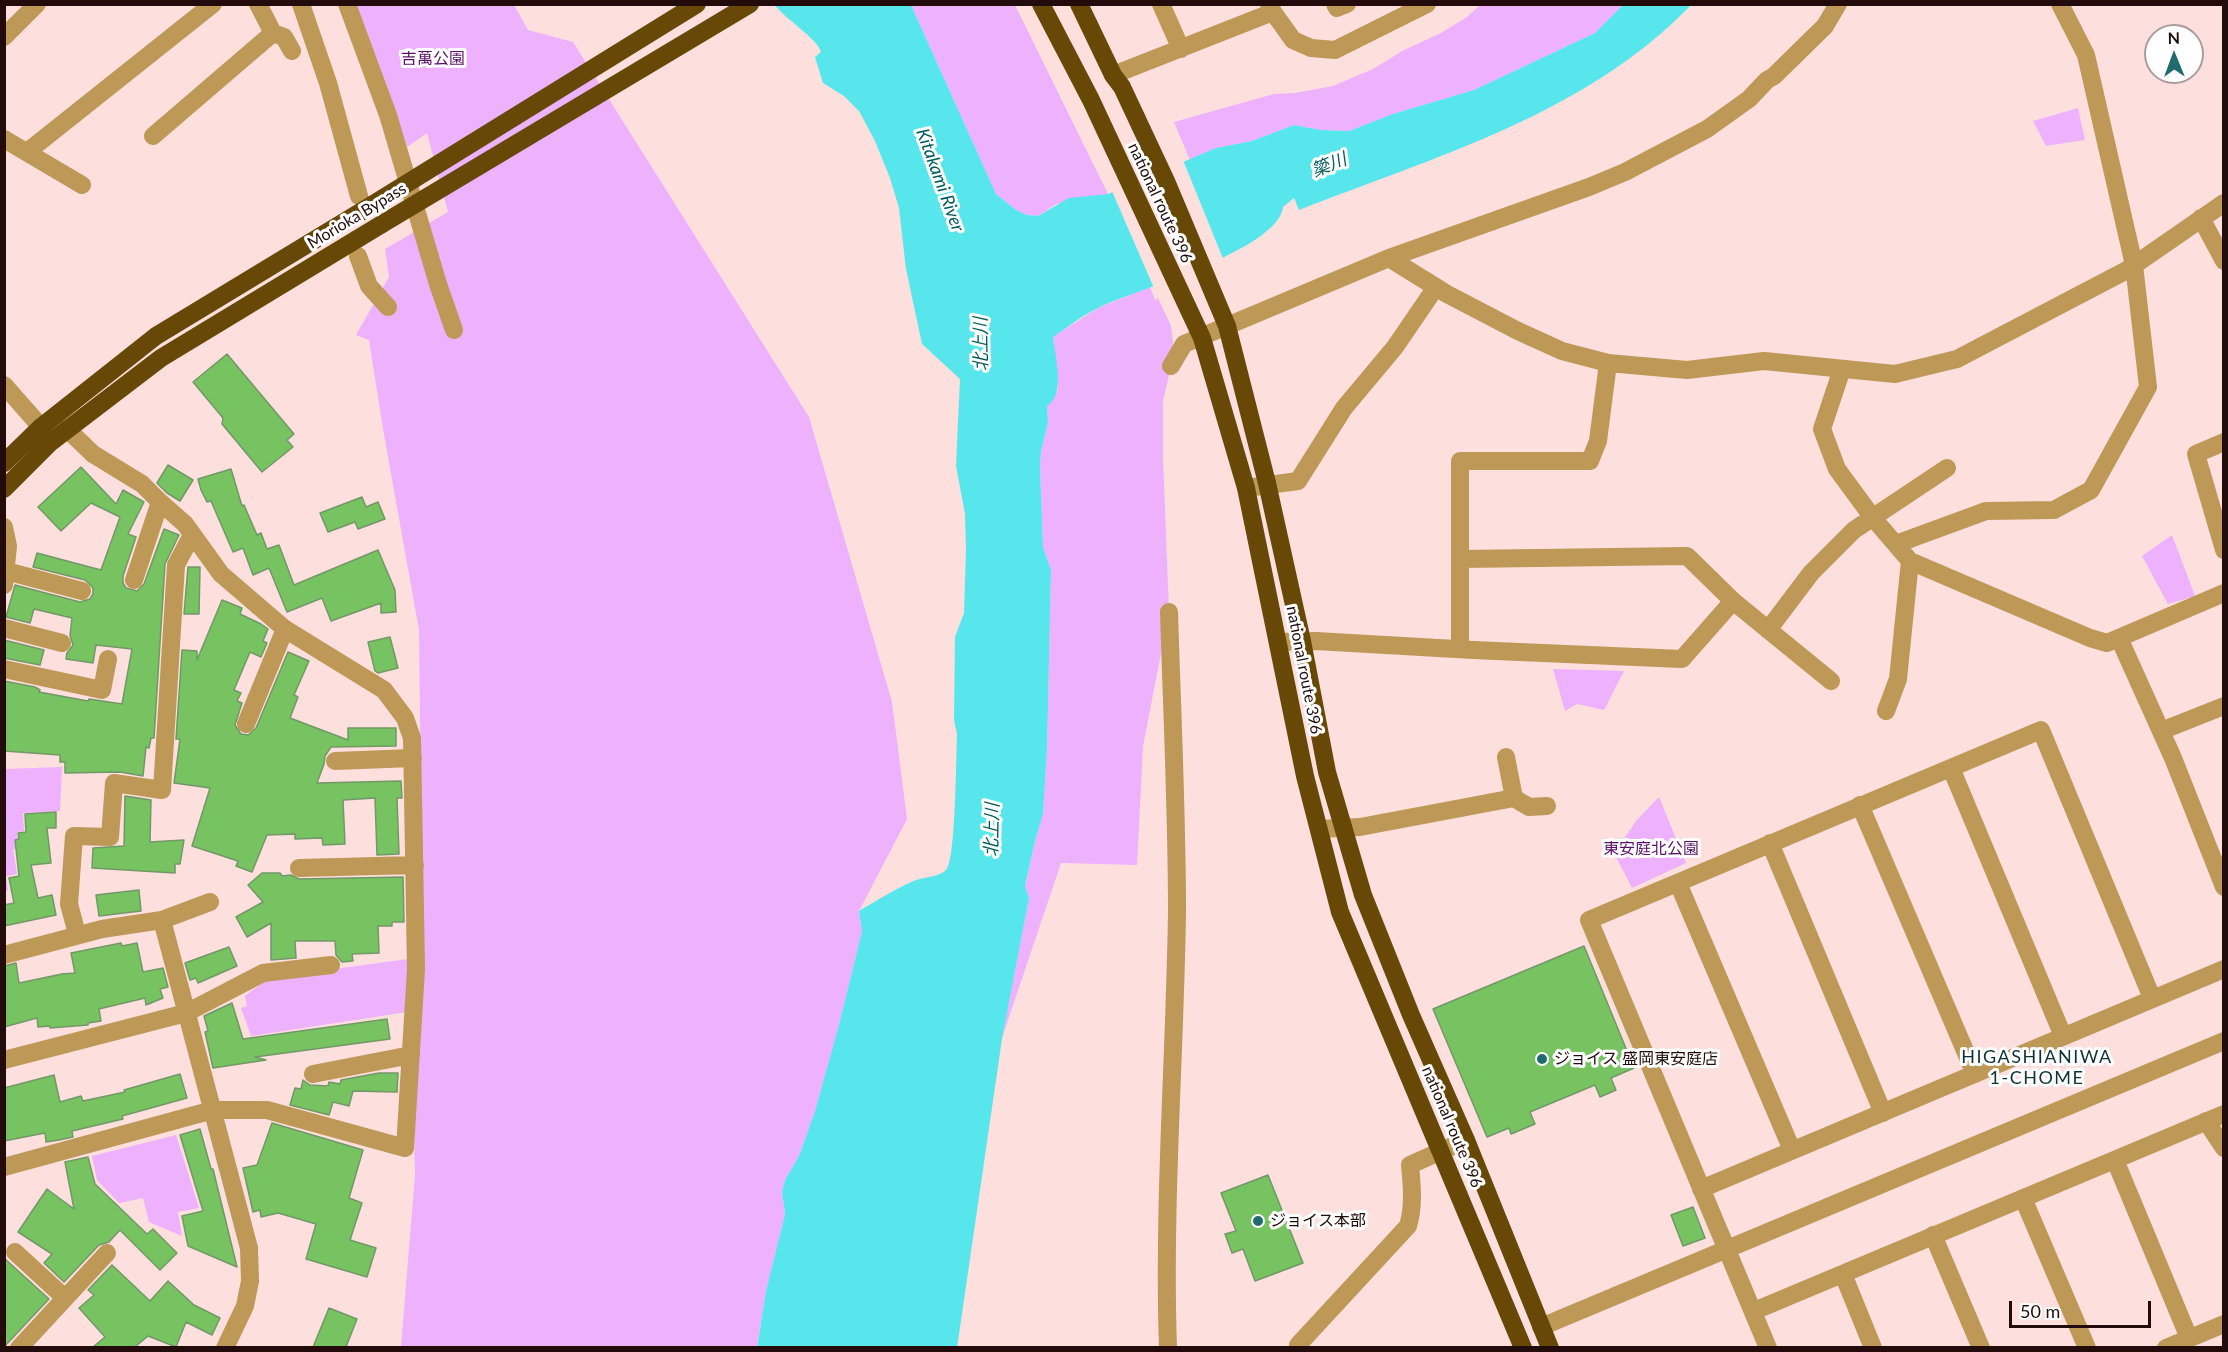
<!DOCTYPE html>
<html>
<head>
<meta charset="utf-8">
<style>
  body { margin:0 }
  #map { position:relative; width:2228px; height:1352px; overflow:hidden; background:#fddfde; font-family:Lato,sans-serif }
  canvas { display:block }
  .frame { position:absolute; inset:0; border:6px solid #230b0c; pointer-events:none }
  .north { position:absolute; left:2144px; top:24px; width:60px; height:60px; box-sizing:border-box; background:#fff; border:2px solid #a79d9e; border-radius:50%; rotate:359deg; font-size:16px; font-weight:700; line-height:24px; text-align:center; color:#230b0c }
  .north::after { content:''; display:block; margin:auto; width:21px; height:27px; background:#1f6c6f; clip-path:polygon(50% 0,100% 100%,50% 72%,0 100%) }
  .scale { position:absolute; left:2009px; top:1301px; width:142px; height:27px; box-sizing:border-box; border:3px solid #230b0c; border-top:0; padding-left:8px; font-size:18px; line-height:21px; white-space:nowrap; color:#230b0c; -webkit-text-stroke:4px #fff; paint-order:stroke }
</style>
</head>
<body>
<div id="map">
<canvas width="2228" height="1352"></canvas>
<div class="frame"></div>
<div class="north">N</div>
<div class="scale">50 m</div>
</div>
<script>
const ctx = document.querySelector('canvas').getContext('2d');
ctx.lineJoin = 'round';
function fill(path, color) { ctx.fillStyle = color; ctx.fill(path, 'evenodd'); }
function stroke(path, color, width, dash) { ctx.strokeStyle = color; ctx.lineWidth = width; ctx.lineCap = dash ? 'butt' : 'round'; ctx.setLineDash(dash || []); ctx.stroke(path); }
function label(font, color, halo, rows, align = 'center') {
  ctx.font = font + ' Lato,"Noto Sans JP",sans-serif'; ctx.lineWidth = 6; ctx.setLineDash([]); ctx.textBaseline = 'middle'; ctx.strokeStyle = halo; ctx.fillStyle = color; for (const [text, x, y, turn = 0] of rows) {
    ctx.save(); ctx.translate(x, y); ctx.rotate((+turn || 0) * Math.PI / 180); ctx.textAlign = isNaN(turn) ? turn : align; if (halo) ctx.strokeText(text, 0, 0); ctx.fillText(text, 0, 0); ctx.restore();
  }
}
fill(new Path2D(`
  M356,5H514L528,30L573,42L809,417L892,702L907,819L859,911L862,931L839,1025L815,1111L799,1156L785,1180L782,1192L785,1214L766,1291L757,1347H401L415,1175L414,1132L423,973L419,630L383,429L369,340L356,335L389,277L385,249L448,212L427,133L407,147Z
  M911,5H1015L1108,194L1056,204L1038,216L1027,215L1016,210L996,194Z
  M1480,5H1623L1595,33L1474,90L1393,114L1349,131L1321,130L1294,125L1252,141L1216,148L1190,160L1174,122L1274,94L1295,93L1333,86L1373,69L1404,50L1441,33L1467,17Z
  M2078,108L2085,140L2046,146L2033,121Z
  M1150,287L1155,300L1158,298L1171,326L1173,343L1171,366L1163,401V457L1169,612L1143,746L1137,865L1061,863L1002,1038L1029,898L1025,887L1035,841L1043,813L1047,749L1051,570L1043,547L1040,466L1041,452L1048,422L1047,406L1058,389L1053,337L1098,308Z
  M2172,535L2195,596L2168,604L2142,556Z
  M1553,669L1624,671L1604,710L1577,704L1565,711Z
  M62,767L60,811L23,813L24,831L17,832L18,848L13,849L17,874L6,876L8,890L5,891V769Z
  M1659,797L1686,863L1632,888L1614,853L1636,821Z
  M408,959L407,1012L251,1036L241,1008L247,1006L245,996L269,978Z
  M176,1135L199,1208L178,1212L182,1236L149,1222L143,1198L119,1203L97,1180L92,1156Z`), '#edb1fd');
fill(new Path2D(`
  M775,5H911L996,194L1016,210L1027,215L1038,216L1069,198L1108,194L1216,148L1252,141L1294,125L1321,130L1349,131L1393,114L1474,90L1595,33L1623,5H1691C1586,114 1437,156 1299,210L1294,198L1283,207C1279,249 1136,290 1100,307C1083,315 1068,327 1053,337C1055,357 1066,394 1047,406L1048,422L1041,452L1040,466L1043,547L1051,570L1047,749L1043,814L1035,841L1025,886L1029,898L1002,1039L957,1348H757L766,1291L785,1214L782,1192L785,1180L799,1156L815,1111L839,1025L862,931L859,911C878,900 896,888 916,880C925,877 939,877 946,870C956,862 956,753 957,734L954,720L955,637L964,613L966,550L965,514L956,466L960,379L922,344L906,269L899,208L890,178L875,141L859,111L844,96L823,83L815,57L821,52C818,39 785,19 775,5Z`), '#57e6ec');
fill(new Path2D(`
  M1183,160L1224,261L1154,288L1111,189Z`), '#fddfde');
const building = new Path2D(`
  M227,354L294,434L287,440L293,447L262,472L222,424L223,418L193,382Z
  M168,465L193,480L180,501L167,493L157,483Z
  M81,467L116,504L123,490L144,502L128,534L136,537L123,576V583L126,588L137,591L144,584L164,529L179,535L165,564L154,738H151L149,748L146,747L143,776L120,772L65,773V762H60V755L4,751V681L35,687L40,690L39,692L88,701L89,699L122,704L132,649L96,645L93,663L66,659L67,653L73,645L70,635L72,618L34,609L30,623L6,617L15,585L80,602L90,599L93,594V588L85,580L33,567L37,553L101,570L120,517L91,503L61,531L38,507Z
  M231,469L242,506L244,505L257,535L261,533L267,549L279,545L294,585L378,550L395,590L396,612L381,613V603L331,621L322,598L287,612L269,568L253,575L243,548L233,552L211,501L207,502L201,490L198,479Z
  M362,497L366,507L378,502L385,519L358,529L355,522L328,532L320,513Z
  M188,567H200L199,614H184Z
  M222,600L242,608L240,614L261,624L268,629L263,641L267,643L261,657L250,652L234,690L241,693L237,701L242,703L235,725L241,734L248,735L256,728L288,652L309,661L294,695L298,697L290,718L348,740V728H396V746L331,747L325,756L324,764L317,783L401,781L402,798H397L399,854L377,855L375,798L343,800L345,844L323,845L322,838L295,839V834L267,835L252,872L236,866L238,861L192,846L210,788L174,783L180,739H176L182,650L197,651V660Z
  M390,637L398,668L378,673L375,671L368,642Z
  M4,640L44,650L40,665L4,658Z
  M125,796L151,800L150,842L184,840L180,864H175V873L92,868L93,848L124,846Z
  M56,812V828H47L51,863L31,865L38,898L52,895L56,915L4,926V905L14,903L9,878L19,876L15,840L19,839L18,833L26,832L25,814Z
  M262,873H280L282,876L291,875L299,879L403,877L404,922H392V926H378L379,953L352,954L353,961L342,962L336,955L335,941H295L296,958L271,960V923L247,937L236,917L263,902L248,885Z
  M139,890L141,911L99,916L96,895Z
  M121,943L122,946L137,943L143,972L163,968L168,987L160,989L163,998L146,1005L145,998L99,1009L101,1021L88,1023V1025L50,1028V1026L38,1027L37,1018L4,1027V966L16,963L19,983L62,974L75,973L71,953Z
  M1584,946L1634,1068L1611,1078L1616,1090L1600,1097L1595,1085L1530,1112L1535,1124L1511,1134L1509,1128L1487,1137L1433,1009Z
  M229,947L237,966L198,983L196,978L190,980L185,963Z
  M232,1003L243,1039L387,1019L390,1039L255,1057L266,1060L213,1068L205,1032L208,1031L204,1016Z
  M379,1073H398L397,1092L353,1091L349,1106L333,1102L329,1115L290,1105L295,1088L301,1089L303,1080L310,1085L328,1086L329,1082L340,1084L341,1080Z
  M180,1074L187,1098L122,1116L123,1119L72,1131L73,1137L59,1140L46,1142L45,1133L4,1141V1088L54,1075L60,1102L81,1096L83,1101L125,1092L124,1090Z
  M272,1123L363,1150L349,1198L362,1203L350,1240L376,1248L367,1277L306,1259L316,1224L278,1213L261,1217L260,1210L253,1212L243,1168L257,1165Z
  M200,1129L211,1169H213L237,1267L188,1246L182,1216L203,1211L180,1135Z
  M88,1157L95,1184L147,1234L153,1229L177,1253L160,1270L120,1230L109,1242L99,1245L64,1282L44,1263L52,1254L18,1232L47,1189L74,1209L65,1162Z
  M1268,1175L1303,1263L1255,1281L1243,1249L1232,1253L1225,1234L1236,1231L1221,1193Z
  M1693,1207L1705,1238L1683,1246L1671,1215Z
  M4,1258L49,1299L4,1347Z
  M112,1265L150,1301L168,1281L194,1305L220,1318L212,1335L186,1322L176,1347L148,1336L135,1347H93L105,1337L79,1308L94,1295L88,1290Z
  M329,1308L357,1319L346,1347H313Z`);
fill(building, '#77c261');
stroke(building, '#729867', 1.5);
stroke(new Path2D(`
  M258,4L273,33
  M301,4L328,83L359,196
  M347,4L388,115L438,284L454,330
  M1161,4L1181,49
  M1335,4L1337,8L1347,4
  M1273,12L1293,40L1311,48L1335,50L1427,4
  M4,37L37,4
  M1113,75L1273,12L1269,4
  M153,136L273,33L284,37L292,51
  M4,139L82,185
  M27,152L213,4
  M2201,218L2224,261
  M358,256L369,286L388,307
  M1389,258L1447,294L1518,331L1562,351L1608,363L1687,370L1764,361L1895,374L1957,359L2127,270L2224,203
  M1171,366L1184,344L1389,258L1589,187L1625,172L1707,129L1749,99L1767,80L1774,76L1825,26L1838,4
  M1842,369L1822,429L1837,469L1873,518L1910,561L2090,638L2107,643L2224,593
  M4,385L41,427
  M2224,442L2196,454L2224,550
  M1246,488L1298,481L1344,408L1395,347L1436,287
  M4,527L8,546L4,585
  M1896,544L1986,511L2054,510L2091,490L2148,387L2134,265L2086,55L2060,4
  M1462,559L1687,556L1733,601L1831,681
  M6,571L82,591
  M134,580L160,502
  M4,628L62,643
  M1768,630L1811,573L1854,530L1947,468
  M2119,638L2173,758L2224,887
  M1279,642L1316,641L1473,650L1682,659L1733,601
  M1460,649V461H1590L1598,441L1608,363
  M4,669L102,690L108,659
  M1886,711L1898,679L1910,561
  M246,724L285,629
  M2161,731L2224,706
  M1506,757L1514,798
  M335,761L413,758
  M1951,768L2063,1036
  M1860,805L1975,1074
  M1319,829L1360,827L1514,798L1529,807L1547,806
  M1770,843L1883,1113
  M299,868L415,865
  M1678,883L1792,1150
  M162,920L249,1248L250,1281L245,1306L225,1348
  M77,934L69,904L74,836L110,837L114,783L162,790L176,565L192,535
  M4,955L102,929L162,920L210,902
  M4,1060L186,1013L263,973L331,965
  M313,1074L411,1055
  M2206,1121L2224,1148
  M2115,1160L2189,1338
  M4,1167L213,1110H267L405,1148L416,969L412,738L405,718L384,690L285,629L221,574L185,524L160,502L142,484L93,454L67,429
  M1701,1189L2224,969
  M2023,1198L2087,1348
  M1933,1235L1981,1348
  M15,1252L65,1298
  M1843,1274L1873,1348
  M1754,1311L2224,1114
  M1541,1327L2224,1041
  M19,1348L107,1253
  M1168,1348C1163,1202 1175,1057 1177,912C1177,812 1172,711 1169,612
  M1298,1348V1345L1408,1226C1414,1206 1412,1186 1410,1165L1466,1140
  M1768,1348L1589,920L2041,730L2152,998
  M2166,1348L2224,1324`), '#be9857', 18);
stroke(new Path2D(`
  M1041,4L1091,100L1202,338L1246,488L1305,776L1340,912L1523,1348
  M1079,4L1113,75L1122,87L1166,181L1227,326L1267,483L1302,641L1327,772L1363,895L1411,1015L1466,1140L1550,1348
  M4,463L41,427L156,336L372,205
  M4,489L51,442L161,358L382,224`), '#674807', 18);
stroke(new Path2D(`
  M372,205L697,4
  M382,224L750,4`), '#674807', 18);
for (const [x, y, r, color] of [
  [1542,1059,6,"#1f6c6f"],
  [1258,1221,6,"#1f6c6f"]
]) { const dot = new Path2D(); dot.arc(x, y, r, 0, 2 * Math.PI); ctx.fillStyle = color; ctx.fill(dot); stroke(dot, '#fff', 2); }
label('16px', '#571267', '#fff', [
  ["吉萬公園",433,59],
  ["東安庭北公園",1651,849]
]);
label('16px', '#230b0c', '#fff', [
  ["national route 396",1160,203,65],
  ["Morioka Bypass",357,216,-31],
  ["national route 396",1304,670,79],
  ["national route 396",1452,1127,67]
]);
label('16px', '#230b0c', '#fff', [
  ["ジョイス 盛岡東安庭店",1554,1059],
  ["ジョイス本部",1270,1221]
], 'left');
label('italic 18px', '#025c5f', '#fff', [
  ["簗川",1329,165,-22],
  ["Kitakami River",940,180,70],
  ["北上川",981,344,-91],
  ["北上川",992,830,-89]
]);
ctx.letterSpacing = '1.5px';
label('18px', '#0f3334', '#fff', [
  ["HIGASHIANIWA",2037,1057],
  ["1-CHOME",2037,1078]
]);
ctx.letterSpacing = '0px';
</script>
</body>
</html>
